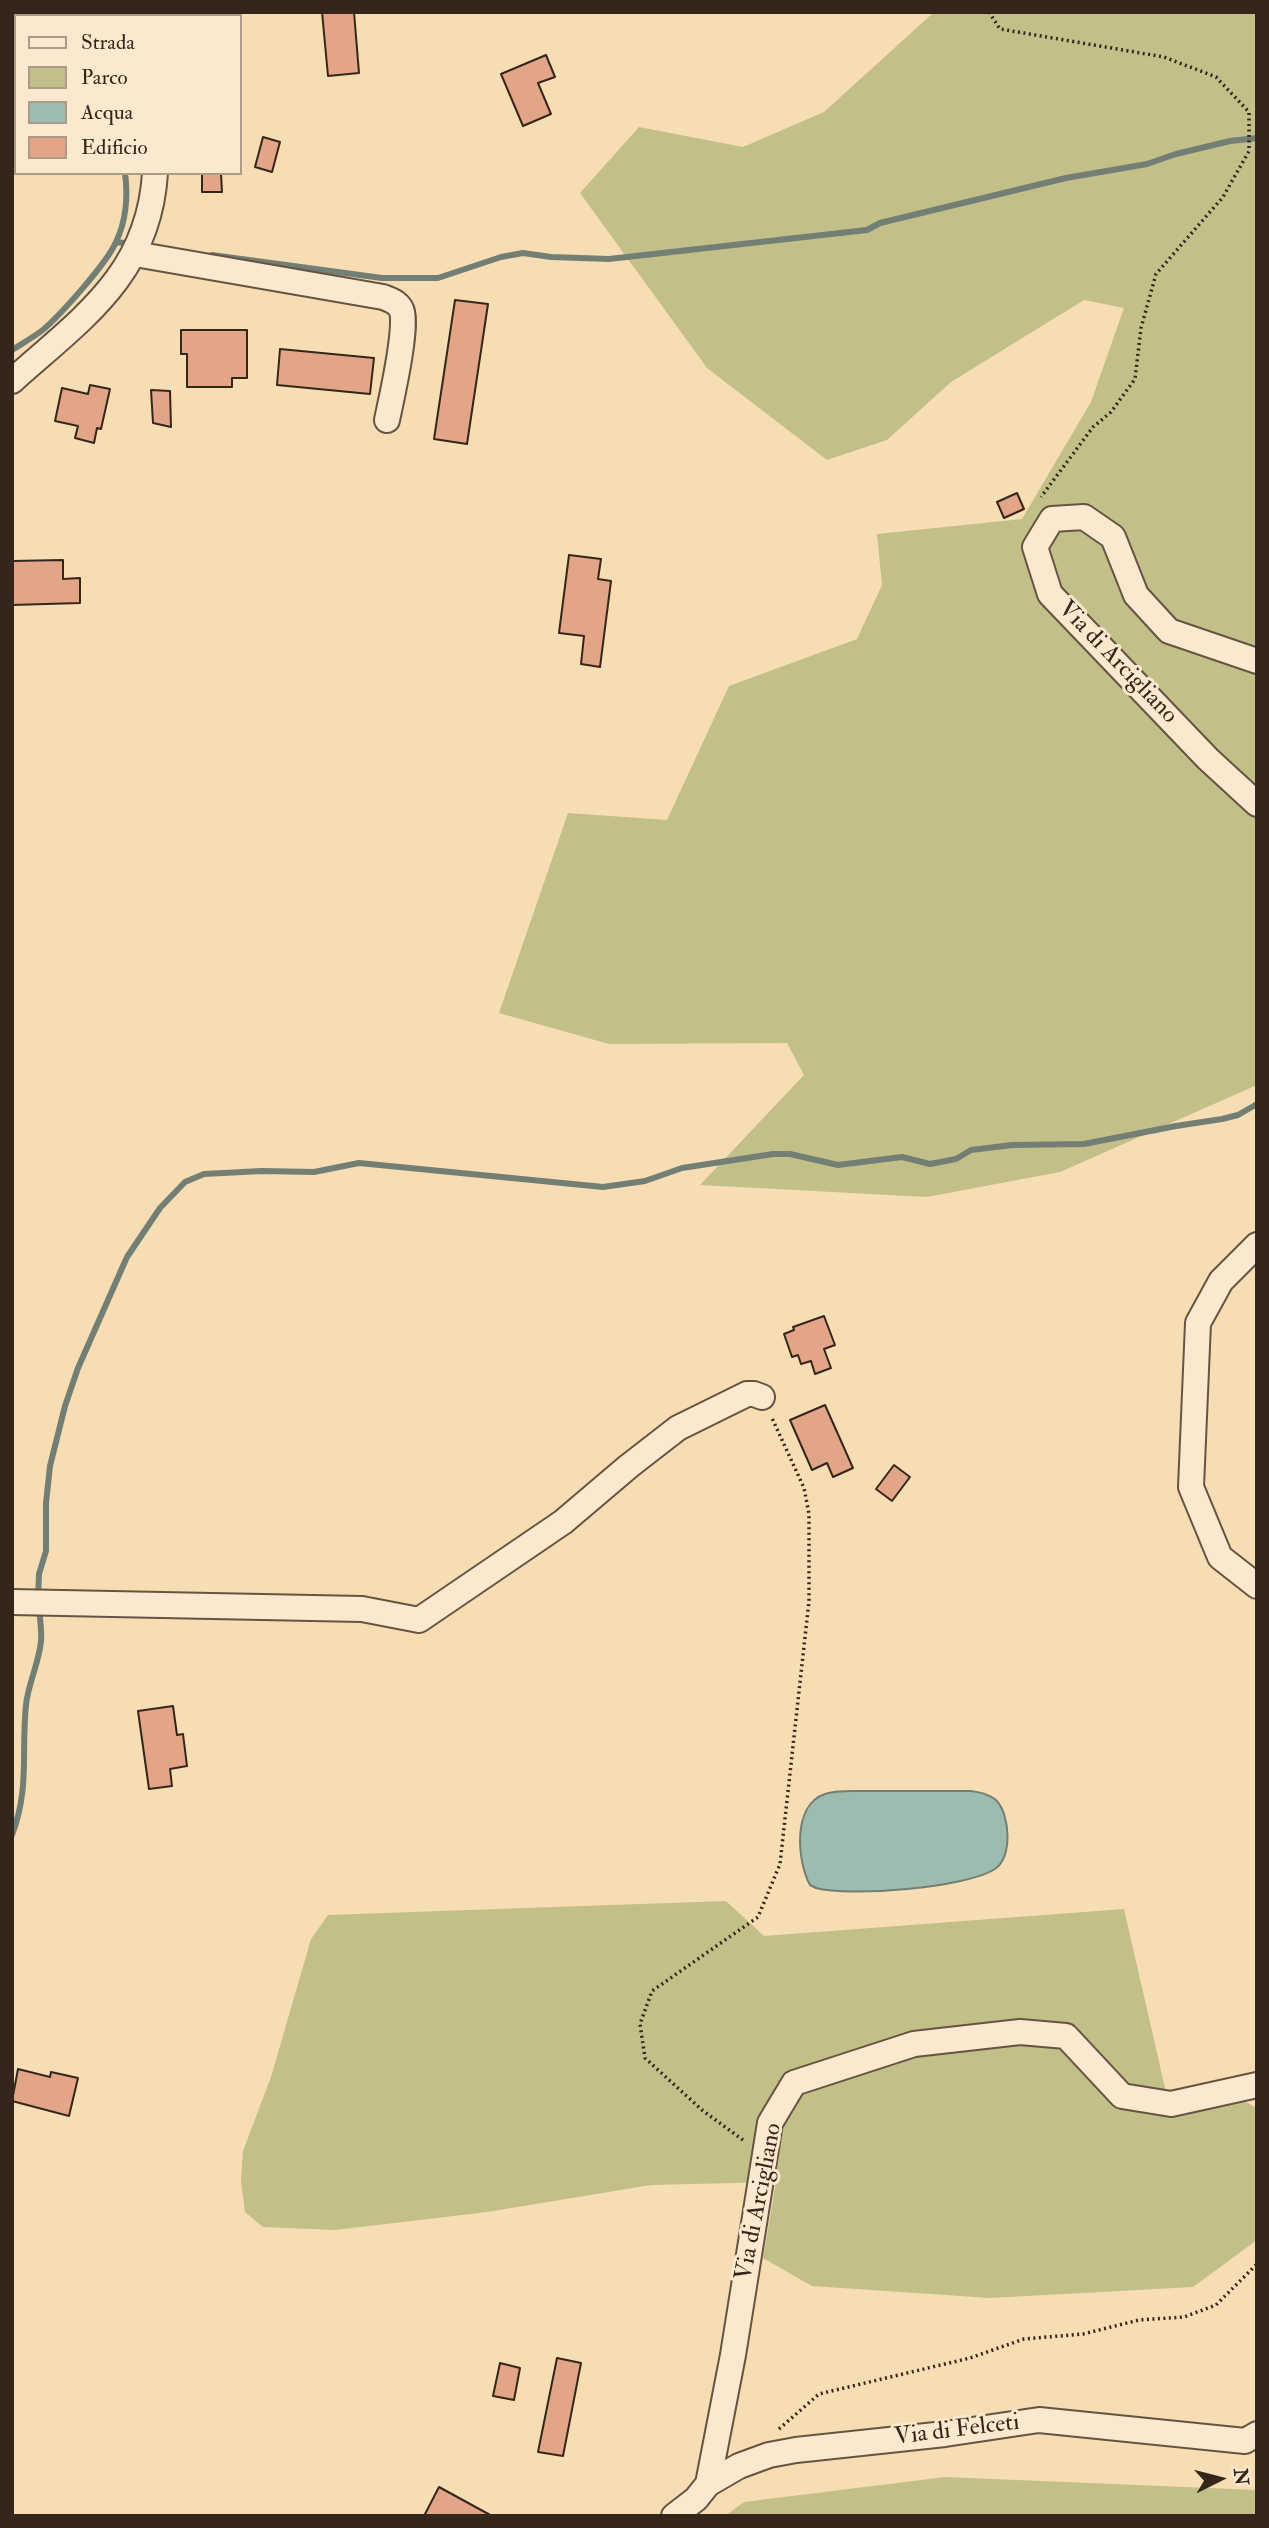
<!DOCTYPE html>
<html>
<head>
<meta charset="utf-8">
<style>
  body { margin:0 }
  #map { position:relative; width:1269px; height:2528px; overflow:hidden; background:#f7ddb3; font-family:"IM FELL Double Pica",serif }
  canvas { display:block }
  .frame { position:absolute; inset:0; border:14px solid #35261c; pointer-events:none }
  .legend { position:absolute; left:14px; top:14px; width:228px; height:161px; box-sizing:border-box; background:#fae9ce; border:2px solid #ab9b87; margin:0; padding:9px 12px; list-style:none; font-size:21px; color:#35261c }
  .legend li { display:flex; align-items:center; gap:14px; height:35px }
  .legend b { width:35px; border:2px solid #ab9b87 }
  .north { position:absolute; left:1185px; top:2444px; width:70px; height:70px; -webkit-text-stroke:5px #fae9ce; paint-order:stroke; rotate:84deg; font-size:19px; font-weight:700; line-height:28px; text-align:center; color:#35261c }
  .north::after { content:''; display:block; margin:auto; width:24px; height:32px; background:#35261c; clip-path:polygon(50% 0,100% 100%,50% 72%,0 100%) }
</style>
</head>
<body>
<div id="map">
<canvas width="1269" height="2528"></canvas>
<div class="frame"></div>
<ul class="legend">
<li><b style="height:9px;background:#fae9ce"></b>Strada</li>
<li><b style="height:19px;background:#c2bf89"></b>Parco</li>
<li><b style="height:19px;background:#9dbbaf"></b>Acqua</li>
<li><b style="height:19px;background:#e2a587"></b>Edificio</li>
</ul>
<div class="north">N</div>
</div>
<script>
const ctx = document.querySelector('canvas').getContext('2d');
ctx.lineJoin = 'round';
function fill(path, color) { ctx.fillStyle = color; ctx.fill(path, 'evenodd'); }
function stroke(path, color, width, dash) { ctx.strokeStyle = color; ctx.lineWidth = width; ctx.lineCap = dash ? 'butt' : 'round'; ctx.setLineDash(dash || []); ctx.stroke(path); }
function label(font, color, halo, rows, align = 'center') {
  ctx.font = font + ' "IM FELL Double Pica",serif'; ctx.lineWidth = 6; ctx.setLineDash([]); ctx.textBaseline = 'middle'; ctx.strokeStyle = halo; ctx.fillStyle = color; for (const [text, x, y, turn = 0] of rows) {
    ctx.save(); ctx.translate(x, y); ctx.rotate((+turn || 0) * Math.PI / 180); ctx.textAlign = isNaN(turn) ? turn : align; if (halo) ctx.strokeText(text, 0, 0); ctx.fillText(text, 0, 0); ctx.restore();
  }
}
fill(new Path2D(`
  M934,12H1257V1085L1060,1172L927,1197L700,1185L804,1075L787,1043L609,1044L499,1013L568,813L667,820L729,686L857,639L882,585L877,534L1022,519L1091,402L1124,308L1084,300L951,382L887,440L827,460L707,368L580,193L639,127L743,147L824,112Z
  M726,1901L764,1936L1124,1909L1171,2114L1238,2098L1257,2108V2240L1193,2287L990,2298L812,2286L763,2258L776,2182L651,2185L487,2212L335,2230L263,2227L245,2212L241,2181L243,2151L271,2077L311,1939L328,1915Z
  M945,2477L1257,2490V2516H725L744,2502Z`), '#c2bf89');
const water = new Path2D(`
  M853,1791H971C979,1792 989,1794 996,1800C1010,1814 1013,1857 995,1869C966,1888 849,1897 816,1888L810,1885C797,1861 792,1805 825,1794C833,1791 844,1791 853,1791Z`);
fill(water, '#9dbbaf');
stroke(water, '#737f74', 2);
stroke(new Path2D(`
  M88,12L90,16
  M116,242L132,244
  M212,255L382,278H438L501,257L523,253L551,257L609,259L867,230L880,223L1066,178L1147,164L1176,154L1230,141L1257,138
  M12,350C23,343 34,337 44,329C62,313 107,263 116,242C126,221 128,196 125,173
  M38,1598L39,1574L46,1551V1503L50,1466L65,1406L78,1368L127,1257L160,1208L185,1182L204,1174L262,1171L314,1172L359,1163L603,1187L645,1181L682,1168L773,1154H790L838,1165L902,1157L930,1164L956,1159L971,1150L1012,1145L1084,1144L1176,1126L1222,1119L1238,1115L1257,1104
  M12,1835C30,1787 21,1753 26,1705C28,1684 39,1663 41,1641C42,1631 40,1619 39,1609`), '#737f74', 6);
const building = new Path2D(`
  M322,12H354L359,73L328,76Z
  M546,55L555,77L538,83L551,114L523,126L501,74Z
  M263,137L280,142L272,172L255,167Z
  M202,173H221L222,192H202Z
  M455,300L488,304L467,444L434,439Z
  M181,330H247V378H232V387H187V354H181Z
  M280,349L374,358L370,394L277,385Z
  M90,385L110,389L101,429L97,428L94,443L75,438L78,426L55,421L62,388L88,394Z
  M151,390L170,391L171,427L153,423Z
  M1017,493L1024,509L1004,518L997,502Z
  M569,555L601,559L598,579L611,581L600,667L581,664L584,636L559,633Z
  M63,560V579L80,578V603L12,605V561Z
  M824,1316L835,1345L824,1349L831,1368L815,1374L811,1361L801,1364L798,1355L792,1357L784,1334L794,1330L793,1327Z
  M825,1405L853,1468L833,1477L827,1463L812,1470L790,1420Z
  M894,1465L910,1477L892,1501L876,1489Z
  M173,1706L177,1735L183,1734L187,1766L170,1769L172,1786L149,1789L138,1711Z
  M18,2069L50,2077L51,2072L78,2078L69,2116L12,2101Z
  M557,2358L581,2363L563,2456L538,2452Z
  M500,2363L520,2368L514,2400L493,2396Z
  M439,2487L492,2516H424Z`);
fill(building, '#e2a587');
stroke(building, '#35261c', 2);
const minor = new Path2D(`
  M110,12L111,16
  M135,254L383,297C391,300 397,302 401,309C409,322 391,401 387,420
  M12,381C81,319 149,275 155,173
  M1257,661L1169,631L1136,595L1113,537L1084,517L1052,519L1035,547L1050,594L1208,759L1257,804
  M1257,1245L1221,1281L1198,1323L1191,1487L1220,1557L1257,1586
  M12,1602L362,1609L419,1620L563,1522L629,1466L678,1428L747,1394H754L762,1397
  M708,2484L733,2355L770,2123L794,2083L914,2044L1020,2032L1066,2036L1122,2096L1171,2104L1257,2085
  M674,2516L696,2499L708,2484L739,2466L769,2455L796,2450L945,2434L1039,2420L1245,2441L1257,2434`);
stroke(minor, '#665442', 28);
stroke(new Path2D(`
  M989,12L1000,29L1164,57L1216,77L1249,112V151L1223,197L1156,274L1141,328L1135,379L1111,412L1093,427L1041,497
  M12,86L16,85
  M743,2140L702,2110L645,2058L640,2024L652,1991L758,1917L780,1864L809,1601V1514L804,1488L771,1416
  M779,2429L819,2394L970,2358L1024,2339L1083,2334L1139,2320L1184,2317L1216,2305L1257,2264`), '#35261c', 3.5, [2, 3.5]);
stroke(minor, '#fae9ce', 24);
label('24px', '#35261c', '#fae9ce', [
  ["Via di Arcigliano",1117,663,46],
  ["Via di Arcigliano",760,2202,-79],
  ["Via di Felceti",957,2431,-7]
]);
</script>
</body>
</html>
